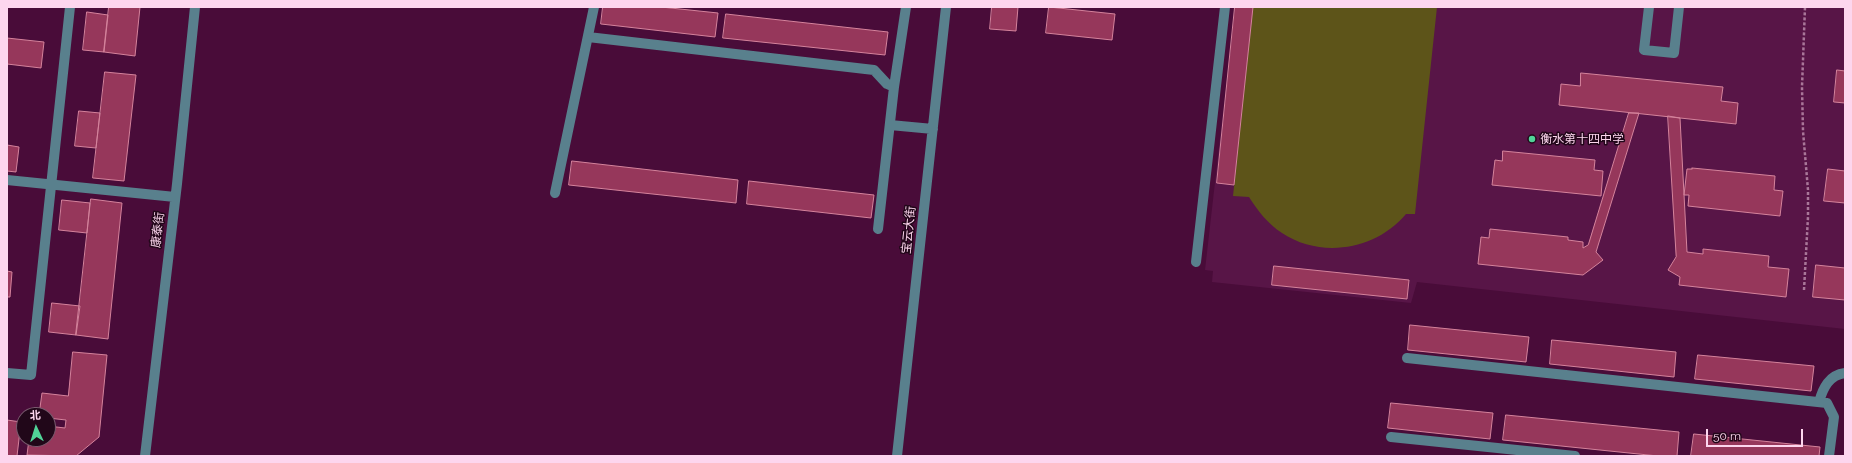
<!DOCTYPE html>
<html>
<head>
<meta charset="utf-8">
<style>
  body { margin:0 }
  #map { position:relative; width:1852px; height:463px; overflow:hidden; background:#490c39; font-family:Raleway,"Noto Sans SC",sans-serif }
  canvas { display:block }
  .frame { position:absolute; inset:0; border:8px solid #fdd6ee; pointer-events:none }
  .north { position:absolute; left:16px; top:407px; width:40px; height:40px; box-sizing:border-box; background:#210719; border:1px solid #795a6e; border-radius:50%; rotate:356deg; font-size:11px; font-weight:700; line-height:16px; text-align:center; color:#fdd6ee }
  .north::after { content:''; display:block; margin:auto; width:14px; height:18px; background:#51d398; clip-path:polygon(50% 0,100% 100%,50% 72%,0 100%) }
  .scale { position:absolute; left:1706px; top:429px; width:97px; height:18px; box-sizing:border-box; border:2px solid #fdd6ee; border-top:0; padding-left:5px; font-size:12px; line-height:14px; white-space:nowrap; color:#fdd6ee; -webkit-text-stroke:3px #210719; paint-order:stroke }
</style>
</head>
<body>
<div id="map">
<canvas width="1852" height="463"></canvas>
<div class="frame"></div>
<div class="north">北</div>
<div class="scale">50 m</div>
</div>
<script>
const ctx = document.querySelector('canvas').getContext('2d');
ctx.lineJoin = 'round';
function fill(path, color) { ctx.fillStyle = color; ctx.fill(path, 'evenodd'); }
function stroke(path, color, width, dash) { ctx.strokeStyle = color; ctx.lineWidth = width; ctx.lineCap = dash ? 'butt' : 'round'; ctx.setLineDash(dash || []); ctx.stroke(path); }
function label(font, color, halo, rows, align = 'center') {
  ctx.font = font + ' Raleway,"Noto Sans SC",sans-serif'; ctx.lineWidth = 3; ctx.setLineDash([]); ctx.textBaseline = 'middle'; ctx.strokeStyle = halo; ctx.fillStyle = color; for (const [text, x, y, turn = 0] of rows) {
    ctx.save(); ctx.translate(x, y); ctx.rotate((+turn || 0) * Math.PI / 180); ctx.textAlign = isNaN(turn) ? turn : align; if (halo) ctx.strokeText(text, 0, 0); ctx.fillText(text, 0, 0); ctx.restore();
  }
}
fill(new Path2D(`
  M1235,7H1845V329L1417,282L1411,303L1212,282L1213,271L1205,270Z`), '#581547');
fill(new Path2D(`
  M1253,7H1437L1415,214H1406C1376,250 1321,259 1282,233C1268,224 1258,211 1249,197L1233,196Z`), '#5d5419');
const building = new Path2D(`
  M109,7H140L135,56L104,52Z
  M603,7H661L718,13L715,37L601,24Z
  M992,7H1018L1016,31L990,29Z
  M1049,7L1115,14L1112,40L1046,33Z
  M1235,7H1253L1234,185L1217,183Z
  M87,12L108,15L104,52L83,50Z
  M726,14L888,32L885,55L723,38Z
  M7,38L44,42L41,68L7,64Z
  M1837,70L1845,71V103L1834,102Z
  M105,72L136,75L124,181L93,178Z
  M1581,73L1723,87L1721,101L1738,103L1736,124L1559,105L1561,84L1580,86Z
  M79,111L100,113L96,148L75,146Z
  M1629,113H1639L1596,252L1603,260L1583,275L1478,264L1481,237L1489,238L1490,229L1568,237V240L1583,242V248L1588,245Z
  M1668,116L1680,118L1687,252L1703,254V249L1769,256L1768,267L1789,269L1786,297L1679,285L1680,277L1668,270L1676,257Z
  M7,145L19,147L16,172L7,171Z
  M1503,151L1595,160L1594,170L1603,171L1601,196L1492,185L1495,160L1502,161Z
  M572,161L738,180L736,203L569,185Z
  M1692,168L1775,176L1774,190L1783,191L1780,216L1688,206L1689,195H1684L1687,169H1692Z
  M1828,169L1845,171V203L1824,201Z
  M749,181L874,195L871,218L747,204Z
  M91,199L122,203L108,339L76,335Z
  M62,200L90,203L87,233L59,230Z
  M1816,265L1845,268V300L1813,297Z
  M1274,266L1409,280L1407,299L1272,285Z
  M7,271L12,272L10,297H7Z
  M52,303L80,306L76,335L49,332Z
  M1410,325L1529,337L1526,362L1408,350Z
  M1552,340L1676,352L1674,377L1550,364Z
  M73,352L107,355L99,437L76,456L27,455L29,439H48V426L65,428L66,420L48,418V415H39L42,393L68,396Z
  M1698,355L1814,366L1811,391L1695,379Z
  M1391,403L1493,413L1490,439L1388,428Z
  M1506,415L1679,432L1677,456H1658L1503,440Z
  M7,420L21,422L17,456H7Z
  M1694,434L1820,447L1819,456H1691Z`);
fill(building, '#96375b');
stroke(building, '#d5839c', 1);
stroke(new Path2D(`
  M1804,290L1808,217V190L1803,131L1802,87L1805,7`), '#a97799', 2.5, [3, 2]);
stroke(new Path2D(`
  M1649,7L1644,50L1674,53L1679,7
  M588,37L874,70L887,84L894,87
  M890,125L933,129
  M7,180L175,197
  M555,193L594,7
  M878,229L894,87L906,7
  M1196,262L1225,7
  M1407,358L1827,403L1834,417L1829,456
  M7,373L31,375L70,7
  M1819,402C1823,388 1829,375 1845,373
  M1391,437L1575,456
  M145,456L177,184L195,7
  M897,456L946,7`), '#59808d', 10);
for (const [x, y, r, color] of [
  [1532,139,4,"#51d398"]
]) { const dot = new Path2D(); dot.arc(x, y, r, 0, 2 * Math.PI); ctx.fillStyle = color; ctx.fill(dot); stroke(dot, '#210719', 1.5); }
label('12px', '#fdd6ee', '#210719', [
  ["衡水第十四中学",1540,139]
], 'left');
label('12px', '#fdd6ee', '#210719', [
  ["康泰街",158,230,-83],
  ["宝云大街",909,230,-84]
]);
</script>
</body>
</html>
